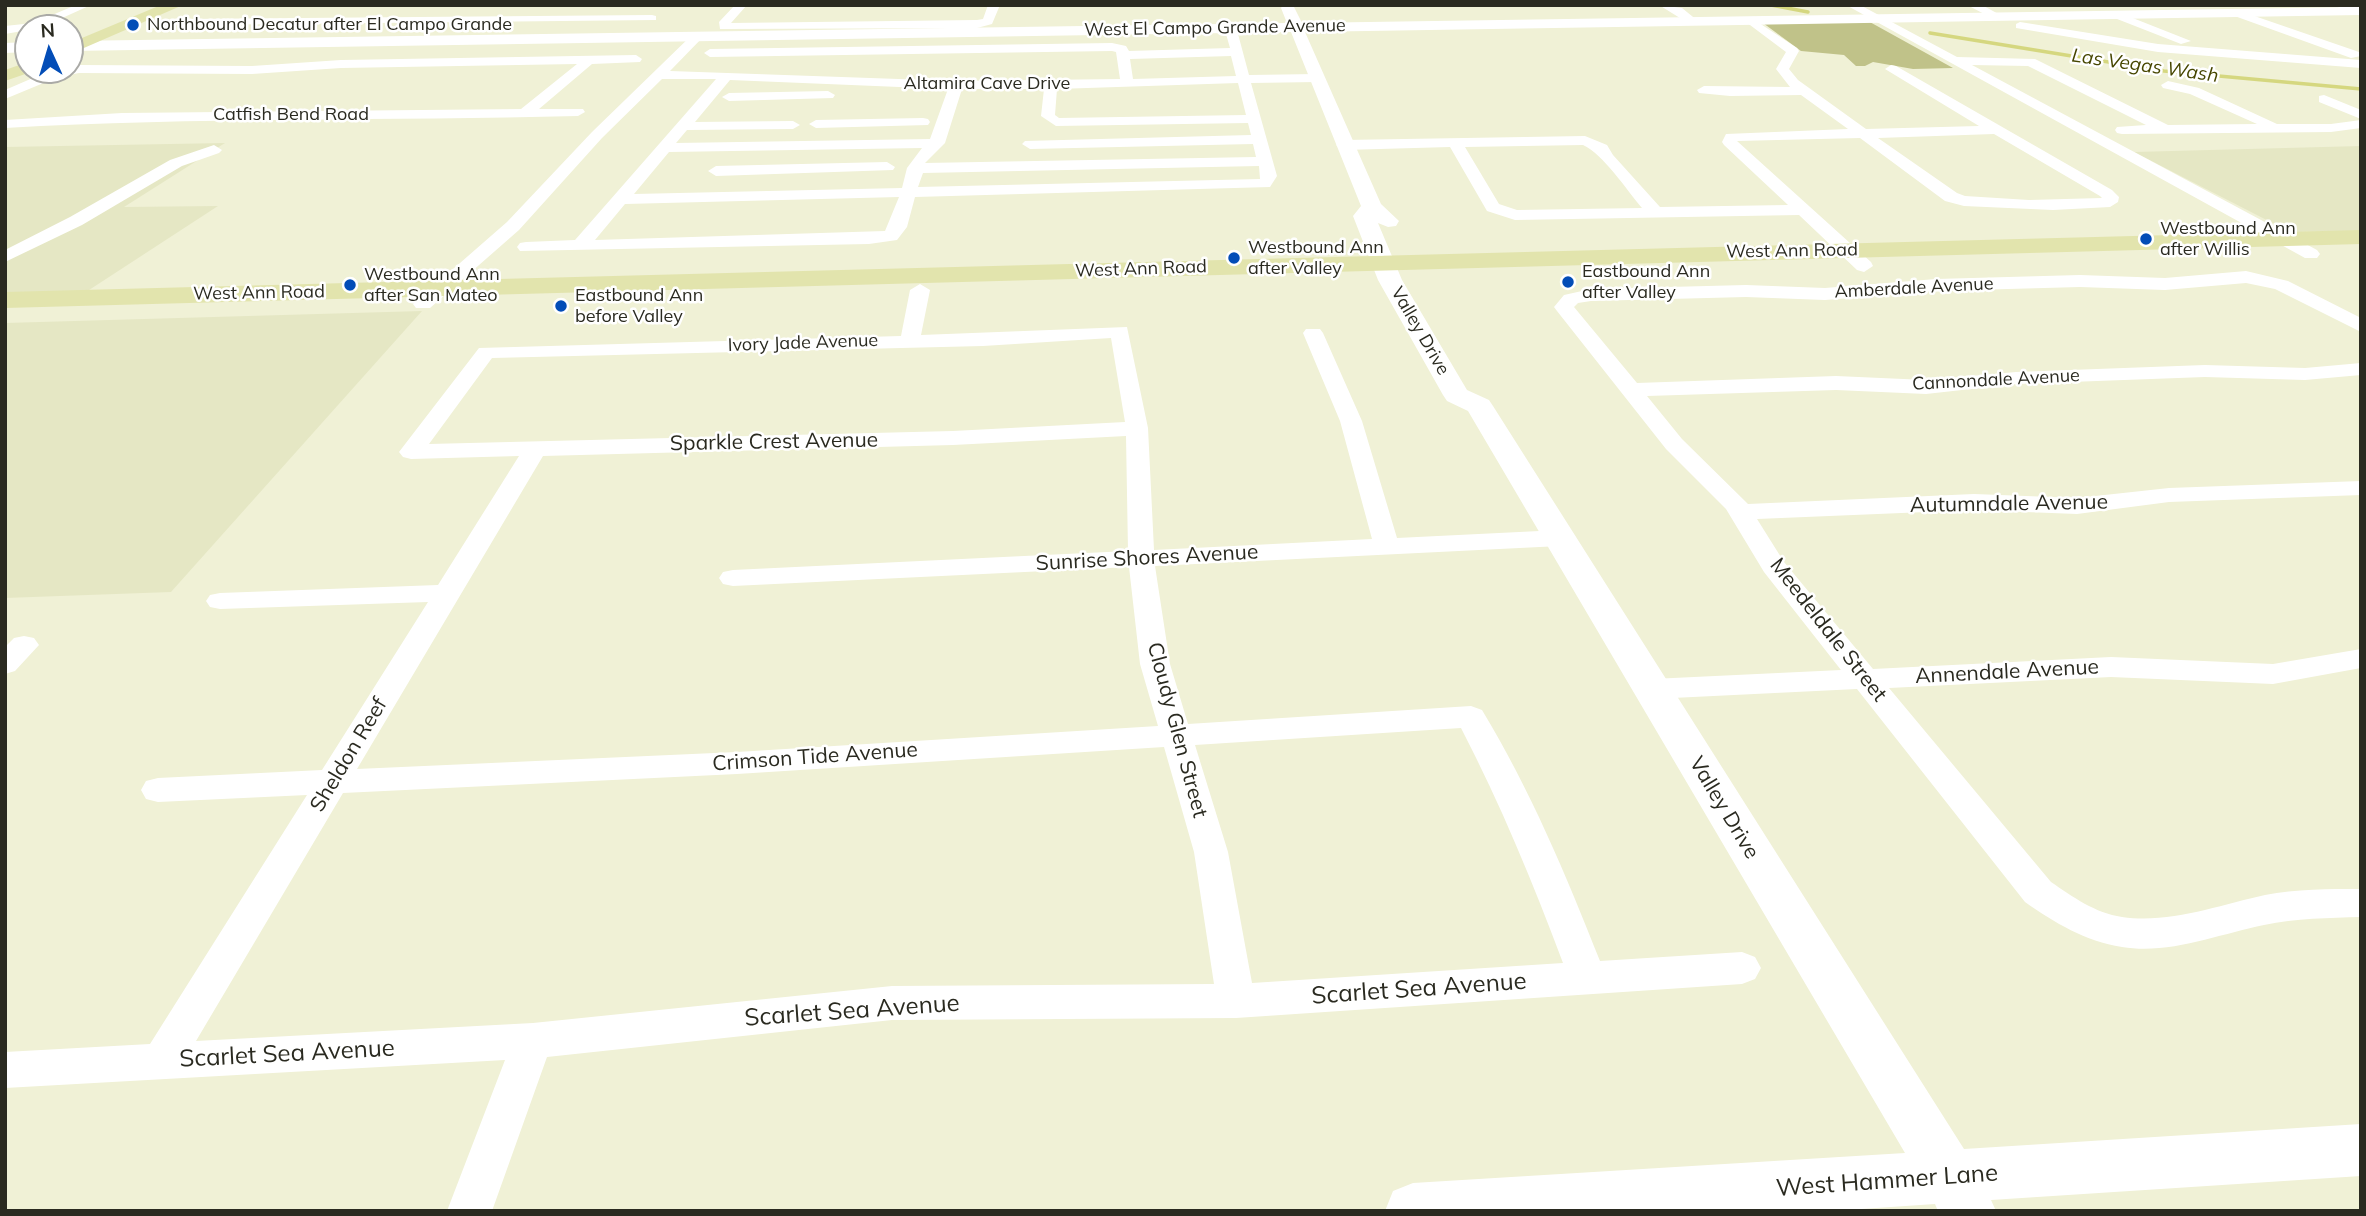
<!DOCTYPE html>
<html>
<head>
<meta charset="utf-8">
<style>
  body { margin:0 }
  #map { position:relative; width:2366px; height:1216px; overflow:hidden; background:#f0f1d6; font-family:Mulish,sans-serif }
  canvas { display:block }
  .frame { position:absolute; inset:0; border:7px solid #2a2a20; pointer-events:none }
  .north { position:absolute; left:14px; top:14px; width:70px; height:70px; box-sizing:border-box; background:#fff; border:2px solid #aaaaa6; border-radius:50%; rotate:356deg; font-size:19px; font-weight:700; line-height:28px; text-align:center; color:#2a2a20 }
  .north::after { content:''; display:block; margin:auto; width:24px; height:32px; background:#034db7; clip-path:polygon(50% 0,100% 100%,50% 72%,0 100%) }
</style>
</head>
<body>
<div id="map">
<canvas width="2366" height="1216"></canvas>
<div class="frame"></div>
<div class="north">N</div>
</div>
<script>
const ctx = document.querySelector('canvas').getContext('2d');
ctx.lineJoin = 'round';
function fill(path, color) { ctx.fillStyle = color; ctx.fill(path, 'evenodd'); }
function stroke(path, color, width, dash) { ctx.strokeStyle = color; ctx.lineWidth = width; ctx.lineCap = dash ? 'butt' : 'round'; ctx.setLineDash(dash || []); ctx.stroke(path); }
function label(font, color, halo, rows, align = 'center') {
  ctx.font = font + ' Mulish,sans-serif'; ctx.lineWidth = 5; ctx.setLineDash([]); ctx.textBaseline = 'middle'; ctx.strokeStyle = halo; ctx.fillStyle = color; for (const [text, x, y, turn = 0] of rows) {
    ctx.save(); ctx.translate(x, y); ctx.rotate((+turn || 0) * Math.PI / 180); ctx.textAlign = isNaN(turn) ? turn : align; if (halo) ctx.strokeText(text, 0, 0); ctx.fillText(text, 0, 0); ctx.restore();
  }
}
fill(new Path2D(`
  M225,143L124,207L218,206L86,292L5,294V147Z
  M2361,146V231L2290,232L2134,152Z
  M422,311L171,592L5,598V323Z`), '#e5e7c4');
fill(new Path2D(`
  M1868,21L1953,68L1913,69L1873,62L1865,66H1856L1844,55L1801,51L1763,23Z`), '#c0c289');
stroke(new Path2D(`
  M1771,5L1808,12
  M1930,33L2164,71L2361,89`), '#d5d77f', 3.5);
fill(new Path2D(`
  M76,5H91L40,28L5,34V26L33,23Z
  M735,5H747L731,23L977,20L983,19L988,5H1000L992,24L977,28L720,29L719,22Z
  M1659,5L1682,8L1698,21L1688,23Z
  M1846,5H1860L1957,57L2035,59L2168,125L2257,124L2190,94L2163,88L2161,85L2168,81L2199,88L2277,124H2331L2361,120V128L2331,132L2122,134L2117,133L2115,130L2117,127L2146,125L2028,66L1972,65L2317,250L2320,254L2317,258H2305Z
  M1967,5H1982L2002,16L1992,18Z
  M2332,5H2349L2361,9V16Z
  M2229,10H2237L2359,52L2361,56L2351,58L2229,14Z
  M2112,13H2120L2191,41L2181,44L2112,17Z
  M652,15L656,16V20L185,25L179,22L185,19Z
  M1750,17L1797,48L1799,51L1789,69L1798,80L1866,129L1979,126L1885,69L1891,65L1896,66L2112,190L2119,197L2118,202L2110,207L2053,210L1964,206L1945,201L1860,138L1737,141L1871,262L1873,266L1864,272L1857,270L1799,215L1515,220L1487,211L1450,147L1344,150L1336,145L1344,140L1585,136L1607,145L1613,155L1660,207L1788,205L1724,145L1722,142L1726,134L1848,129L1801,95L1730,96L1699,93L1697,90L1704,86L1790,87L1776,69L1786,52L1746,22L1744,20ZM1994,134L2100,196L2102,198L2029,200L1965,196L1957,193L1878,138ZM1583,145C1603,154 1626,189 1642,208L1517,210L1499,204L1465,147Z
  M2020,22L2158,44L2361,60V68L2158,52L2016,28V24Z
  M1232,30L1238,34L1249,75L1317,74L1324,78L1317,82L1251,83L1277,176L1270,187L915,197L907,227L897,240L869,244L520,251L517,247L520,243L526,242L575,240L716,79H662L602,138L519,230L430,308H416L413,304L507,222L592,132L694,33L704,36L670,71L956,81L1120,79L1116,52L1112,51L710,57L704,53L710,49L1112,43L1126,46L1129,51L1230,48L1226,34ZM1231,56L1236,76L1133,79L1130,59ZM730,80L948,89L930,139L676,143L687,130L793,129L800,125L793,121L695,122ZM1238,83L1246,115L1059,118L1055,115L1057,89ZM962,89H1044L1041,116L1056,126L1248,123L1251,135L1025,141L1022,144L1030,149L1253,144L1256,157L925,163L945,143ZM922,148L907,168L902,188L634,194L669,152ZM1259,166L1260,179L918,187L923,173ZM899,197L885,231L595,240L625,204Z
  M636,55L642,59L640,62L592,64L539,109H583L585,112L578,116C387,121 196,117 5,128V120L122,113L521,109L577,64L341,68L252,74L79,73L58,77L5,99V90L49,71L70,70V67L79,65L252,66L341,60Z
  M828,91L835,95L833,98L729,101L722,97L729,93Z
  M2324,95L2361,110V119L2319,102V96Z
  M923,118L928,119L930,122L928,125L816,128L809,124L816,120Z
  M214,145L222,150L219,153L182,166L82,225L5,262V250L70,217L170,160Z
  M887,162L895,167L893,170L716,176L708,171L716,166Z
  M2246,271L2288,281L2361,318V332L2275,289L2246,283L2165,290L2080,287L1936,291L1825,300L1746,297L1591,301L1578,303L1574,307L1637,383L1836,376L1926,380L2016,372L2205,365L2305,368L2361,363V375L2305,380L2205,377L2016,384L1926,394L1836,390L1647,396L1682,439L1748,504L1974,494L2077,498L2169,488L2361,481V495L2169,502L2077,514L1974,510L1757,519L1784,562L1873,669L2111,657L2273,664L2361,649V668L2273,684L2111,677L1889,688L2051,882C2073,897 2095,913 2122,917C2170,924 2219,905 2265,895C2296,889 2329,889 2361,889V917C2329,918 2296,918 2264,925C2219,934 2169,955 2122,947C2085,941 2055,923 2025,902L1857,689L1652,699L1641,696L1637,689L1641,682L1652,679L1841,670L1764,572L1726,509L1666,449L1557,311L1554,307L1564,295L1591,289L1746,285L1825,288L1936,279L2080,275L2165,278Z
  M920,284L930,290L921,335L1127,327L1148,428L1154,550L1372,539L1340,421L1303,333L1306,329H1320L1323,333L1362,421L1397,538L1560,530L1569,532L1573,538L1569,544L1560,546L1155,566L1170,664L1188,724L1471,706L1482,710C1530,789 1566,875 1600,961L1742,952L1755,957L1761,968L1755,979L1742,984L1236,1018L892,1020L547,1057L492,1211H447L505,1060L5,1088V1052L150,1044L307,795L158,802L146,799L141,790L146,781L158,778L322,770L428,602L220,609L210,607L206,601L210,595L220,593L438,585L519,456L411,459L403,457L399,452L479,348L901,336L910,290ZM1111,338L1125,422L953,431L429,444L492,358L983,346ZM1126,436L1128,551L733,570L723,572L719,578L723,584L733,586L1129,567L1140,664L1158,726L737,752L357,769L543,456L953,445ZM1461,728C1501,805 1533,883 1563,963L1252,983L1228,852L1195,745ZM1164,747L1194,852L1214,984L892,986L533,1023L196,1041L343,793L737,774Z
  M24,636L34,638L39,645L15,671L5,674V647L14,638Z`), '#fff');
fill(new Path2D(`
  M1283,5H1293L1302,23L2361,7V15L1305,32L1381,204L1399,221L1396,226L1388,227L1378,223L1402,280L1467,390L1489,400L1493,406L1964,1149L2361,1124V1176L1991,1200L1996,1211H1938L1935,1204L1832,1211H1385L1393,1191L1413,1183L1905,1153L1468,411L1447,401L1443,395L1378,280L1353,216L1361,206L1291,32L70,51V41L1287,23L1281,8Z
  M28,42V52L5,53V43Z`), '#fff');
fill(new Path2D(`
  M161,5H183L70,54V43Z
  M28,62V70L34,71L5,81V70Z
  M2361,230V244L5,308V292Z`), '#e2e4ad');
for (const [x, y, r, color] of [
  [133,25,7,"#034db7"],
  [2146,239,7,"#034db7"],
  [1234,258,7,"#034db7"],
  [1568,282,7,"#034db7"],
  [350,285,7,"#034db7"],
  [561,306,7,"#034db7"]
]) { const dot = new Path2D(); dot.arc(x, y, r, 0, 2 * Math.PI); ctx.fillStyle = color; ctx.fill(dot); stroke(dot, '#fff', 2.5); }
label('18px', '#2a2a20', '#fff', [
  ["Northbound Decatur after El Campo Grande",147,25],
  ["Westbound Ann",2160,229],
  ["after Willis",2160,250],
  ["Westbound Ann",1248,248],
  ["after Valley",1248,269],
  ["Eastbound Ann",1582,272],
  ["after Valley",1582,293],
  ["Westbound Ann",364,275],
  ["after San Mateo",364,296],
  ["Eastbound Ann",575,296],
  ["before Valley",575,317]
], 'left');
label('18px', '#2a2a20', '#fff', [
  ["West El Campo Grande Avenue",1215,28,-1],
  ["Altamira Cave Drive",987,84],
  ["Catfish Bend Road",291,115],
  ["West Ann Road",1792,251,-1],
  ["West Ann Road",1141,269,-2],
  ["Amberdale Avenue",1914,288,-3],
  ["West Ann Road",259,293,-1],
  ["Valley Drive",1420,331,60],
  ["Ivory Jade Avenue",803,343,-2],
  ["Cannondale Avenue",1996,380,-3]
]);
label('italic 19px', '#464600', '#fff', [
  ["Las Vegas Wash",2145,66,8]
]);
label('21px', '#2a2a20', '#fff', [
  ["Sparkle Crest Avenue",774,442,-1],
  ["Autumndale Avenue",2009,504,-1],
  ["Sunrise Shores Avenue",1147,558,-3],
  ["Meedeldale Street",1828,630,52],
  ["Annendale Avenue",2007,672,-3],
  ["Cloudy Glen Street",1177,730,75],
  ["Sheldon Reef",349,755,-59],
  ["Crimson Tide Avenue",815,757,-4],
  ["Valley Drive",1724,808,59]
]);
label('24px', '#2a2a20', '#fff', [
  ["Scarlet Sea Avenue",1419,989,-4],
  ["Scarlet Sea Avenue",852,1011,-4],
  ["Scarlet Sea Avenue",287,1054,-3],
  ["West Hammer Lane",1887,1181,-4]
]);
</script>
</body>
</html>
